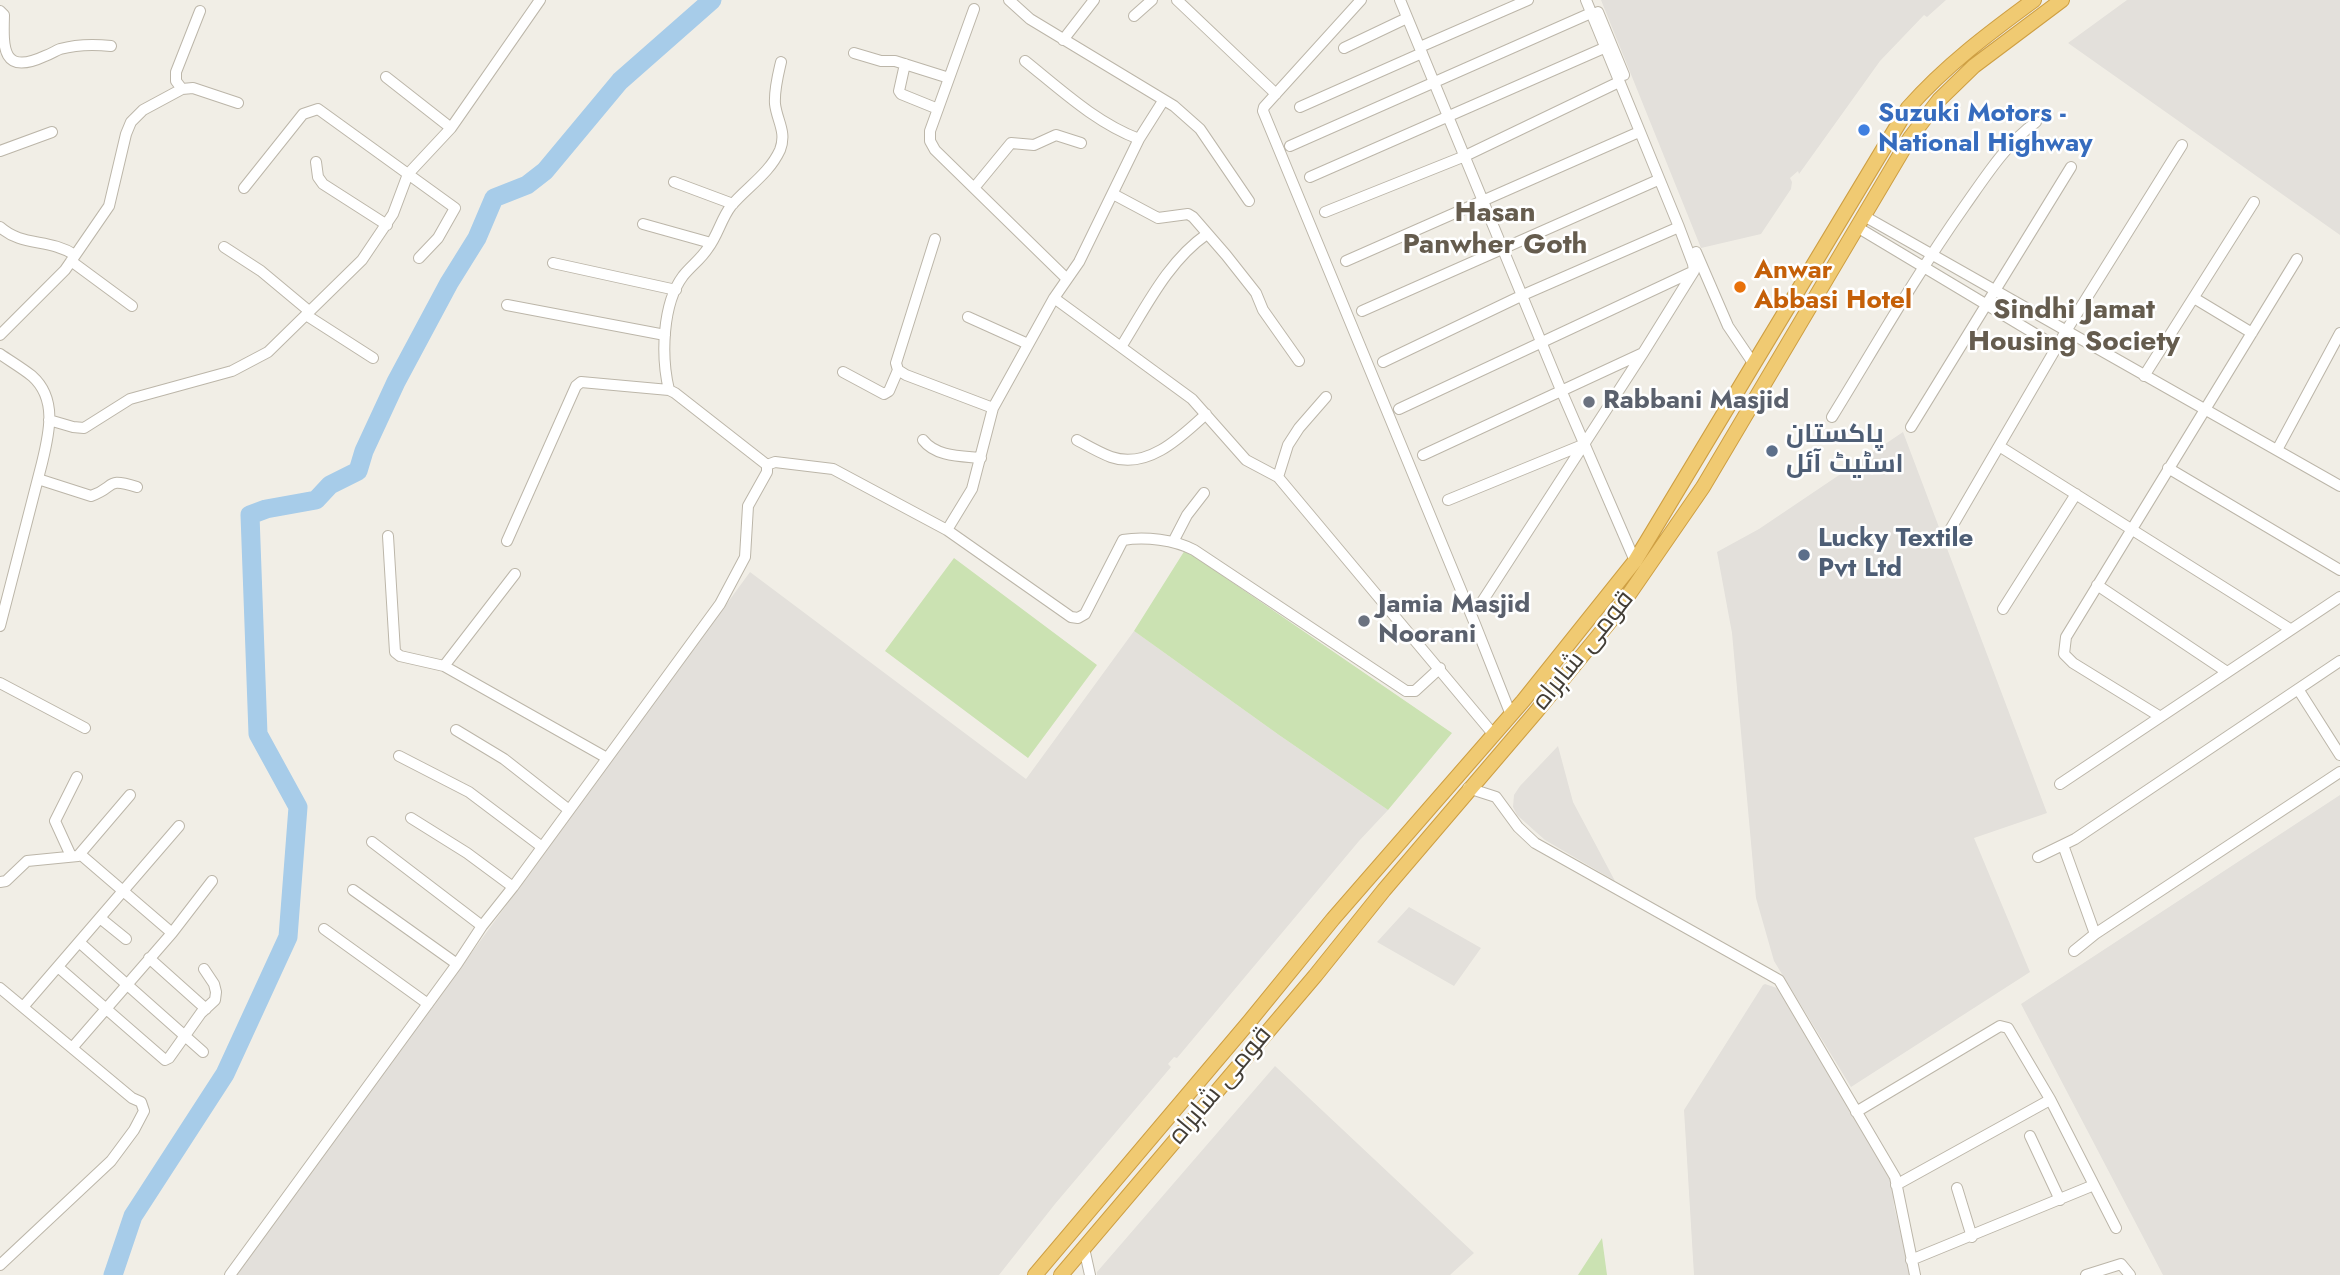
<!DOCTYPE html>
<html>
<head>
<meta charset="utf-8">
<style>
  body { margin:0 }
  canvas { display:block; background:#f1eee6 }
</style>
</head>
<body>
<canvas width="2340" height="1275"></canvas>
<script>
const ctx = document.querySelector('canvas').getContext('2d');
ctx.lineJoin = 'round';
function fill(path, color) { ctx.fillStyle = color; ctx.fill(path, 'evenodd'); }
function stroke(path, color, width, dash) { ctx.strokeStyle = color; ctx.lineWidth = width; ctx.lineCap = dash ? 'butt' : 'round'; ctx.setLineDash(dash || []); ctx.stroke(path); }
function label(font, color, halo, rows, align = 'center') {
  ctx.font = font + ' Jost,Cairo,sans-serif'; ctx.lineWidth = 5; ctx.setLineDash([]); ctx.textBaseline = 'middle'; ctx.strokeStyle = halo; ctx.fillStyle = color; for (const [text, x, y, turn = 0] of rows) {
    ctx.save(); ctx.translate(x, y); ctx.rotate((+turn || 0) * Math.PI / 180); ctx.textAlign = isNaN(turn) ? turn : align; if (halo) ctx.strokeText(text, 0, 0); ctx.fillText(text, 0, 0); ctx.restore();
  }
}
fill(new Path2D(`
  M1601,0H1946L1927,17L1924,15L1880,61L1799,174L1798,171L1790,178L1792,182L1791,189L1761,234L1701,248Z
  M2127,0H2340V235L2068,43Z
  M1903,432L2047,813L1974,838L2030,972L1851,1087L1774,961L1756,898L1732,633L1717,552L1759,529Z
  M750,572L1026,779L1134,631L1279,735L1388,810L1359,841L1177,1058L1174,1057L1168,1064L1171,1067L1055,1204L999,1275H236Z
  M1558,746L1573,802L1615,881L1545,840L1517,815L1513,807L1514,795L1520,786Z
  M2340,795V1275H2163L2021,1004Z
  M1409,907L1481,948L1454,986L1377,942Z
  M1765,984L1777,988L1892,1180L1894,1206L1911,1275H1694L1684,1110L1763,985Z
  M1275,1066L1474,1253L1450,1275H1097V1272Z`), '#e3e0db');
fill(new Path2D(`
  M1185,550L1452,733L1388,810L1279,735L1134,631Z
  M954,558L1097,665L1028,758L885,651Z
  M1602,1238L1607,1275H1578Z`), '#cbe2b2');
stroke(new Path2D(`
  M113,1275L133,1216L225,1074L288,937L298,807L258,734L250,515L266,509L316,500L330,485L358,471L364,451L396,382L449,283L477,238L494,198L527,185L545,171L620,81L712,0`), '#a7cce9', 19);
const minor = new Path2D(`
  M1009,0L1030,19L1174,106L1200,129L1249,201
  M1177,0L1276,94
  M1361,0L1264,107L1263,111L1475,624L1511,715
  M1400,0L1561,390L1635,561
  M974,9L930,131V141L935,150L1067,279
  M0,11L4,15C3,48 2,76 45,56C51,54 55,51 60,49C78,44 93,44 111,46
  M1598,12L1624,75
  M1134,16L1152,0
  M1063,40L1094,0
  M1420,47L1528,0
  M1344,48L1407,18
  M854,53L881,61H895L949,78
  M1025,61C1060,89 1096,123 1139,139
  M905,64L899,91L901,94L938,109
  M386,77L451,128
  M182,89L176,81V72L200,11
  M1300,107L1422,53
  M1290,146L1591,13
  M0,151L52,132
  M316,162L318,177L323,184L387,225
  M1310,177L1604,48
  M674,182L733,204
  M244,188L303,114L318,109L455,208L438,238L419,258
  M974,188L1011,143L1034,145L1056,135L1081,143
  M1113,194L1158,218L1188,214L1193,217L1226,255L1256,293L1263,310L1299,361
  M1325,212L1465,156L1619,82
  M1864,216L2340,486
  M643,224L711,243
  M0,227C22,247 49,238 75,255
  M1857,227L2057,347
  M935,239L896,363L898,370L906,375L993,408
  M224,247L261,271L309,311
  M1696,252L1728,326L1753,363
  M71,261L132,306
  M1346,261L1639,132
  M553,263L676,290
  M1054,298L1192,399L1246,460L1278,477L1494,735
  M2194,298L2252,333
  M507,305L665,335
  M1362,311L1658,180
  M306,315L373,358
  M968,317L1028,344
  M0,335L65,270L109,206L126,134L131,122L143,110L182,89L193,88L238,103
  M1121,347C1146,307 1168,261 1207,234
  M0,354C10,361 22,368 32,376C58,399 49,434 42,463L0,626
  M1383,362L1523,295L1679,227
  M843,372L884,394L889,391L898,370
  M2144,376L2254,202
  M669,390C661,357 662,304 683,276C691,266 701,259 708,248C718,235 721,219 731,206C747,187 769,174 780,150C787,132 777,121 775,104C774,90 778,75 781,62
  M1399,409L1694,271
  M1832,417C1875,347 1916,275 1964,207C1986,176 2005,145 2036,122
  M49,420L73,427L84,428L130,399L232,371L268,352L362,260L393,214L408,174L451,128L540,0
  M1911,427L2071,167
  M923,440C936,457 962,456 981,458
  M1077,440C1088,446 1100,453 1111,457C1148,470 1182,436 1206,414
  M1999,446L2290,629
  M2277,450L2340,333
  M1423,455L1643,353
  M2168,468L2340,570
  M1278,477L1288,445L1299,428L1326,397
  M38,479L91,496C117,487 104,477 137,487
  M1448,500L1585,444
  M947,530L972,489L993,408L1054,298L1079,262L1139,139L1163,101
  M1950,530L2066,331L2182,145
  M388,536L395,652L400,656L444,666L607,758
  M507,541L576,386L581,382L669,390L675,393L767,465
  M1173,542L1187,515L1204,493
  M2097,585L2227,672
  M1478,608L1643,353L1694,271L1693,264L1679,227L1586,0
  M2003,609L2076,494
  M444,666L515,574
  M0,683L85,728
  M2298,689L2340,755
  M2159,716L2073,663L2064,654L2066,637L2297,259
  M456,730L504,759L569,810
  M399,756L469,792L542,847
  M2060,784L2340,597
  M1468,788L1496,797L1518,827L1535,843L1779,980L1895,1177L1915,1275
  M411,818L467,853L513,887
  M372,842L482,926
  M2063,845L2095,934
  M80,854L172,933
  M71,856L55,821L77,777
  M2038,857L2075,839L2340,661
  M0,882L6,881L27,861L78,856L130,795
  M353,890L457,964
  M100,918L126,939
  M324,929L428,1004
  M79,942L203,1052
  M2074,951L2095,934L2340,772
  M149,958L206,1009
  M58,967L165,1060L169,1058L201,1013L215,1000L216,992L214,984L204,969
  M0,988L132,1098L141,1102L144,1111L134,1130L111,1161L0,1265
  M23,1007L179,826
  M72,1048L172,933L212,881
  M1856,1112L2000,1026L2008,1028L2050,1099L2116,1228
  M2030,1136L2060,1200
  M1896,1185L2048,1101
  M1957,1188L1972,1237
  M1084,1248L1090,1275
  M1911,1260L2094,1185
  M230,1275L457,964L482,926L513,887L720,604L745,557L748,506L767,472V465L775,462L833,469L947,530L1071,617L1078,618L1085,614L1123,540C1145,536 1175,540 1194,550L1406,691H1415L1440,668
  M2086,1275L2121,1264L2130,1275`);
const highway = new Path2D(`
  M1035,1275L1249,1022L1333,919L1523,701L1635,561L1908,108C1945,66 1989,33 2034,0
  M1061,1275L1315,976L1384,890L1536,712L1612,619L1703,487L1910,138L1939,100L1974,66L2062,0`);
stroke(minor, '#bcb6a9', 12);
stroke(highway, '#ce9f43', 16);
stroke(minor, '#fff', 10);
stroke(highway, '#f0ca72', 14);
for (const [x, y, r, color] of [
  [1864,130,7,"#3f7fe0"],
  [1740,287,7,"#e8710a"],
  [1589,402,7,"#6b7280"],
  [1772,451,7,"#5c6f8a"],
  [1804,555,7,"#5c6f8a"],
  [1364,621,7,"#6b7280"]
]) { const dot = new Path2D(); dot.arc(x, y, r, 0, 2 * Math.PI); ctx.fillStyle = color; ctx.fill(dot); stroke(dot, '#fff', 2.5); }
label('bold 26px', '#366cbe', '#fff', [
  ["Suzuki Motors -",1878,115],
  ["National Highway",1878,145]
], 'left');
label('bold 26px', '#c56008', '#fff', [
  ["Anwar",1754,272],
  ["Abbasi Hotel",1754,302]
], 'left');
label('bold 26px', '#5b616d', '#fff', [
  ["Rabbani Masjid",1603,402],
  ["Jamia Masjid",1378,606],
  ["Noorani",1378,636]
], 'left');
label('bold 26px', '#4e5e75', '#fff', [
  ["پاکستان",1786,436],
  ["اسٹیٹ آئل",1786,466],
  ["Lucky Textile",1818,540],
  ["Pvt Ltd",1818,570]
], 'left');
label('26px', '#433e36', '#fff', [
  ["قومی شاہراہ",1584,651,-51],
  ["قومی شاہراہ",1221,1086,-50]
]);
label('bold 28px', '#655c4e', '#fff', [
  ["Hasan",1495,214],
  ["Panwher Goth",1495,246],
  ["Sindhi Jamat",2074,311],
  ["Housing Society",2074,343]
]);
</script>
</body>
</html>
